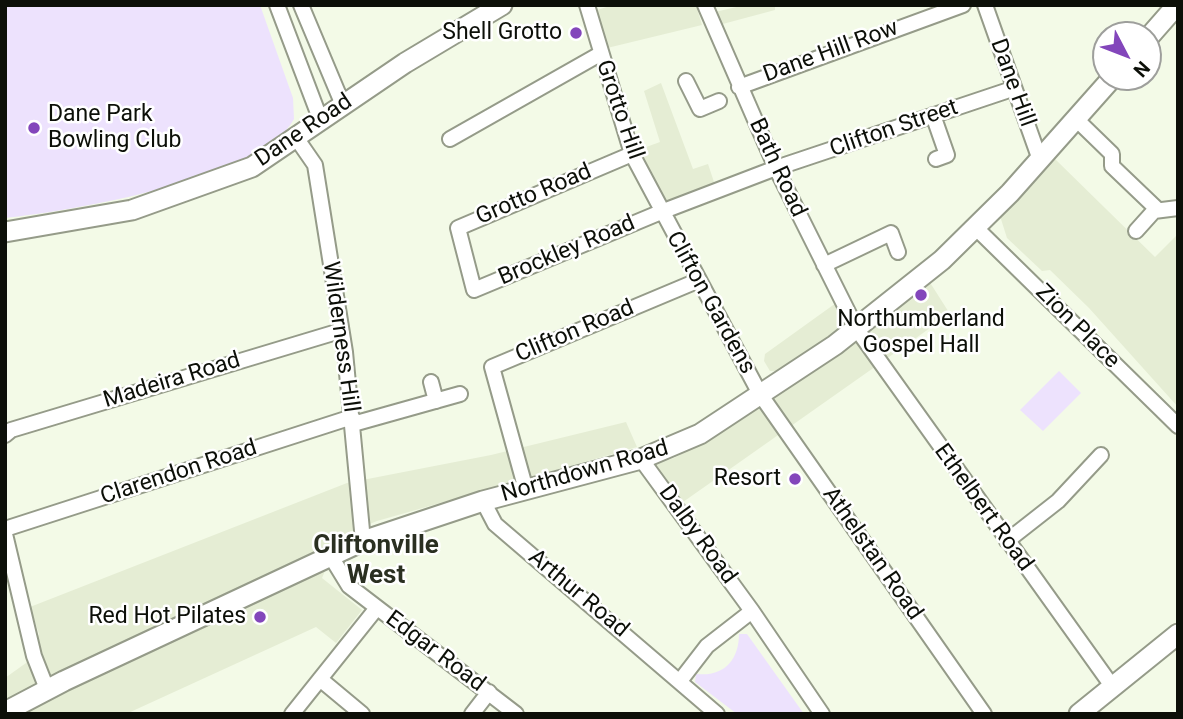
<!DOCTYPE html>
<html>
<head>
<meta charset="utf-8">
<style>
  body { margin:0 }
  #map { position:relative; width:1183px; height:719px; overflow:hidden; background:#f3fae7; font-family:Roboto,sans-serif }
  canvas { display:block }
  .frame { position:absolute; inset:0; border:7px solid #0c0f08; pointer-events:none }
  .north { position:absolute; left:1092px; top:21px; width:70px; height:70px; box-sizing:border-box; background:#fff; border:2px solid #9e9f9c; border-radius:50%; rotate:132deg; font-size:19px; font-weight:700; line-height:28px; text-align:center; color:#0c0f08 }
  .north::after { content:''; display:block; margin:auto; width:24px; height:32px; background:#8346bb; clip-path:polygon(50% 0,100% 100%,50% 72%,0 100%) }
</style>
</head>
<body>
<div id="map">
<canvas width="1183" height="719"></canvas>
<div class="frame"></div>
<div class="north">N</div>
</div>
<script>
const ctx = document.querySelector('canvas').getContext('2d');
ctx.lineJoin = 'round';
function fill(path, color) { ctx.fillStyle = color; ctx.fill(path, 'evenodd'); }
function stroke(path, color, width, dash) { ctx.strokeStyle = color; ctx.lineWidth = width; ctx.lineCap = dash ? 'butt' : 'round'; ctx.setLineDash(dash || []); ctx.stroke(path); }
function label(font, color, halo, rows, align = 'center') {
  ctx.font = font + ' Roboto,sans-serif'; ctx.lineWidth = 5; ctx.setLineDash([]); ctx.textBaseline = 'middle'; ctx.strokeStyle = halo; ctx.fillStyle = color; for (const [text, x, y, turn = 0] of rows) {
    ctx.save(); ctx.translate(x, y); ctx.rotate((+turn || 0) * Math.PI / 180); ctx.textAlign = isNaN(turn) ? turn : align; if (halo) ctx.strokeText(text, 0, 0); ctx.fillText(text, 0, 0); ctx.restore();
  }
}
fill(new Path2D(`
  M613,5H696L702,25L603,49L594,11Z
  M745,5H782L775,7V10L719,25L715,12Z
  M661,83L693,169L708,164L715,185L661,204L638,150L660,142L644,91Z
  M1055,159L1155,257L1178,234V407L1089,308L1050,270L1042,271L1007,238L1000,216Z
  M929,281L950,314L720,476L683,502H678L651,465L674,458L706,441L785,385L776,371H770L764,361L765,354L836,303L854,338Z
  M626,422L637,447L377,521L340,536L322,578L362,610L336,643L316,627L126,714H5V678L26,663L39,634L30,607L347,483L491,455Z`), '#e5edd4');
fill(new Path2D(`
  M5,5H260L293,98L294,119C262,179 71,211 5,218Z
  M1059,371L1081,393L1043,431L1020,410Z
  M739,634H747L804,714H737L695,682L696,674C723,677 739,661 739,634Z`), '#ede2fd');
const street = new Path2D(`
  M277,5L321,121
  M301,5L343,105
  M587,5L632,154L760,394L984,714
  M705,5L776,168L856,328L1112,686
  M985,5L1040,160
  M686,81L700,109L719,101
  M739,87L963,5
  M933,115L947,155L936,159
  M1076,119L1112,154V166L1158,210
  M297,139L315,165L320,196L345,352L363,541
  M450,139L600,54
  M632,154L458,228L474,290L661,212L776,168L1012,89
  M976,228L1178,426
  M1136,231L1154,211L1178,208
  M824,265L891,233L898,252
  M431,382L436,401
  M353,424L460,394
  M5,435L11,430L340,331
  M641,459L752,611L822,714
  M526,490L492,367L697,281
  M483,501L495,524L717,714
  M5,529L352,417
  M5,534L34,656L47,689
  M1007,541L1058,501L1101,455
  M330,555L349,586L516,714
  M320,679L362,714
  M680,681L707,646L752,611
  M292,714L376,609
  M472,714L489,692`);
const secondary = new Path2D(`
  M1148,38L1177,5
  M5,232L132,210L252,167L405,63L502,5
  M5,712L64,681L363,541L483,501L641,459L700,434L835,345L942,260L1010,193L1113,77
  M1079,714L1178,634`);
stroke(street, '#959b89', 18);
stroke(secondary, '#959b89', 23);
stroke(street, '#fff', 14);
stroke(secondary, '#fff', 19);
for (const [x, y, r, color] of [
  [576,33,7,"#8346bb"],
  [34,128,7,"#8346bb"],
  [921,295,7,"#8346bb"],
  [795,479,7,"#8346bb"],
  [260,617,7,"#8346bb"]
]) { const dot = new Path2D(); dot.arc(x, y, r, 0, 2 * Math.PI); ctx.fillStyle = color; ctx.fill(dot); stroke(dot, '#fff', 2.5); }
label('23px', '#0c0f08', '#fff', [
  ["Shell Grotto",562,33],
  ["Dane Park",48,115,"left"],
  ["Bowling Club",48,141,"left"],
  ["Northumberland",921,320,"center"],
  ["Gospel Hall",921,346,"center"],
  ["Resort",781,479],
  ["Red Hot Pilates",246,617]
], 'right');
label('23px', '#0c0f08', '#fff', [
  ["Dane Hill Row",831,52,-20],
  ["Dane Hill",1012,83,70],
  ["Grotto Hill",619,110,71],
  ["Clifton Street",894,129,-19],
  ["Dane Road",304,131,-34],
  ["Bath Road",777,168,65],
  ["Grotto Road",534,195,-23],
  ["Brockley Road",567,251,-23],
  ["Clifton Gardens",710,303,61],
  ["Zion Place",1077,327,45],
  ["Clifton Road",575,332,-23],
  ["Wilderness Hill",340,337,82],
  ["Madeira Road",172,381,-17],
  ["Northdown Road",585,472,-16],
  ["Clarendon Road",179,473,-18],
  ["Ethelbert Road",983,508,54],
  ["Dalby Road",697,535,54],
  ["Athelstan Road",872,554,55],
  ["Arthur Road",578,594,40],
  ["Edgar Road",435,652,37]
]);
label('bold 26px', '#2a2f21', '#fff', [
  ["Cliftonville",376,546],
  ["West",376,576]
]);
</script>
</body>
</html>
